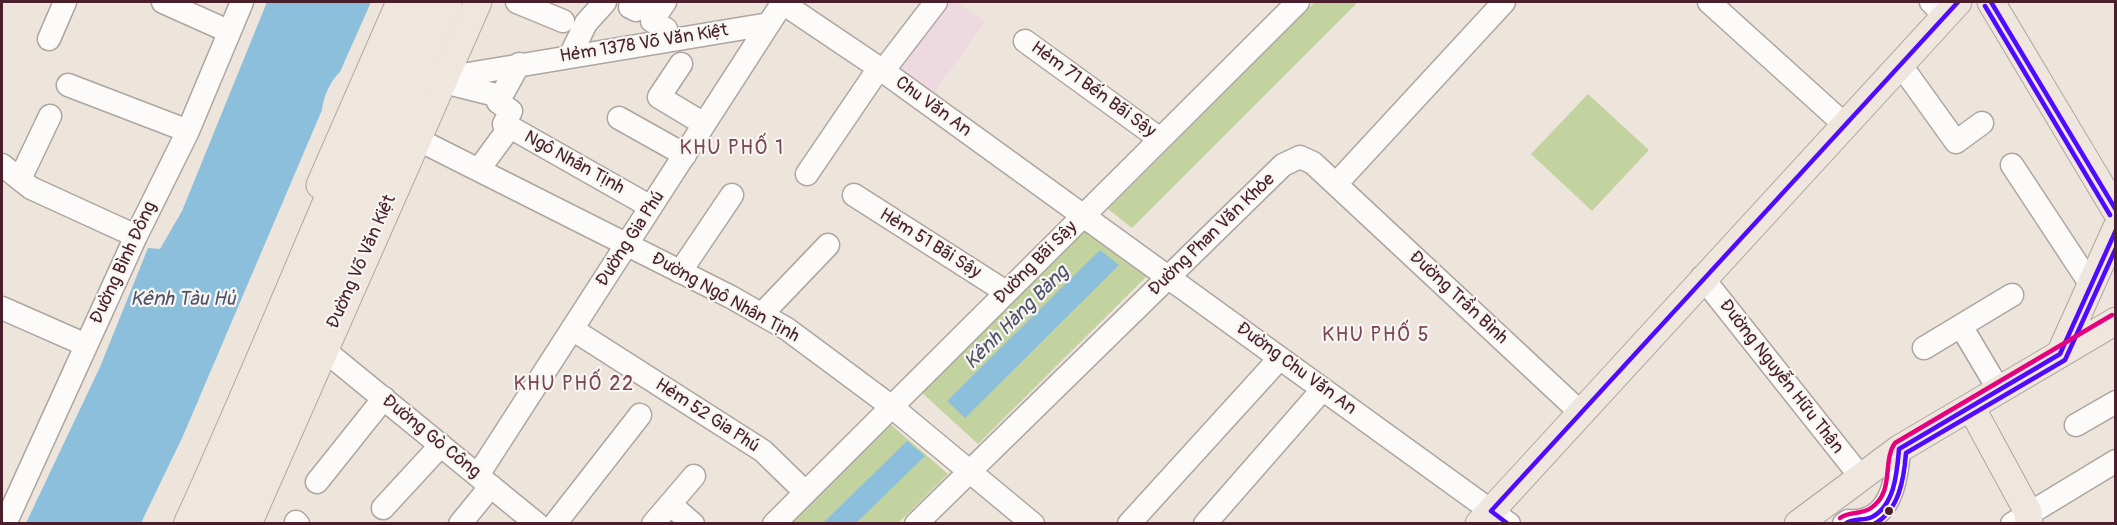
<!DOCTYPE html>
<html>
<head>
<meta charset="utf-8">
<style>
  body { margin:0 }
  #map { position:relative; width:2117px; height:525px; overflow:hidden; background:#ede5db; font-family:Pangolin,sans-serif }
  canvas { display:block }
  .frame { position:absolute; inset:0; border:3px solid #4a1f2b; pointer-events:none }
</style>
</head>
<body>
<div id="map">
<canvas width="2117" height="525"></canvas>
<div class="frame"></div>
</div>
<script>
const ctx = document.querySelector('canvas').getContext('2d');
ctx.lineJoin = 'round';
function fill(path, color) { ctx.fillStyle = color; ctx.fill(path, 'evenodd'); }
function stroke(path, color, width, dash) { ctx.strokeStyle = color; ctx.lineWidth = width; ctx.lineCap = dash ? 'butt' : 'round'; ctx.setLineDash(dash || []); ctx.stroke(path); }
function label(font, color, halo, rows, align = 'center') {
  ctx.font = font + ' Pangolin,sans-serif'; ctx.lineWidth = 4.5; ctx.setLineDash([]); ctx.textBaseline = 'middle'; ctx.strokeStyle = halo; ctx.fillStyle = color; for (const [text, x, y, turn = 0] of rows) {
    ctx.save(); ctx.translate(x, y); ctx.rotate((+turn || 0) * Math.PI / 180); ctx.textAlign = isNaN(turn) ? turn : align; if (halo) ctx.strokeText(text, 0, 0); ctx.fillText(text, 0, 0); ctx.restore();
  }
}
fill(new Path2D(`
  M935,2H956L985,22L931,97L889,67Z`), '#eed9e1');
fill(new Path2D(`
  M1315,2H1358L1132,228L1108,209Z
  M1588,94L1649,150L1592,211L1531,154Z
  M1086,229L1147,276L978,444L920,391Z
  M888,422L948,474L898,523L784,524Z`), '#c2d3a0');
fill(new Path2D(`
  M267,2H371L340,72C331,80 323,97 322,110L183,436L141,523H26L100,367L148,248L160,249L182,211Z
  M1100,250L1119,265L965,418L947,401Z
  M907,441L925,456L856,523H823Z`), '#8cbfdc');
const minor = new Path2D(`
  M163,2L228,31
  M517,2L563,21
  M665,2L652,21L666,29
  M781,2L879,68L1509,524
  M1709,2L1844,124
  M1931,2L1945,16
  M630,7L636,10L641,2
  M49,39L65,2
  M1025,41L1160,139
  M570,56L586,23L605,2
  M681,64L659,97L704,124
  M1900,64L1956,142L1982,123
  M883,71L936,2
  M444,78L769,24
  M444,82L500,96
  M68,85L188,131
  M619,118L685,155
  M510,127L504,124L511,111L498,102L519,64
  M417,139L731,297L787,329L892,407L1033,524
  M2,165L31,188L136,236
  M2012,165L2091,285
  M479,169L510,127L651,207
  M807,174L879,68
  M20,179L50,116
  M1336,184L1504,2
  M854,195L1006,292
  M680,272L732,195
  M1702,277L1860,476
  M2,308L86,345
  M762,314L828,245
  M1961,326L1999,390
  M572,329L763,451L805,492
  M1924,348L2012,295
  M324,350L537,524
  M2076,425L2116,402
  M478,475L783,2
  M317,482L384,398
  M670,504L693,524
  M383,508L441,445
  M296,522L298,524
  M5,524L136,236L188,131L242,2
  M460,524L491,486
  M555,524L640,415
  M653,524L694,476
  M774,524L1298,2
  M916,524L1283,165L1300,157L1313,163L1580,412
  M1129,524L1280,358
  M1205,524L1323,389
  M1844,524L1848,521C1891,525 1897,479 1899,449
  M2012,524L2116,461`);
const major = new Path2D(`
  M1991,2L2116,211
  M320,185L400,2
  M2060,354L2116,229
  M1971,407L2028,512L2029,524
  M248,524L478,2
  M1479,524L1958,2
  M1798,524L1899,449L2116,321`);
const highway = new Path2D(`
  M190,524C269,351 338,174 417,2
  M219,524L446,2`);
stroke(minor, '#aea5a0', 25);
stroke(major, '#aea5a0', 29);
stroke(highway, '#aea5a0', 34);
stroke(minor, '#fcfbfa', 22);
stroke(major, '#efe6de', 27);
stroke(highway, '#efe6de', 32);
stroke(new Path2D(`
  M1991,2L2116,210
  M1508,524L1491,511L1958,2
  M1845,524C1852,518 1863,521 1872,517C1895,505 1897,472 1899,449L2060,354L2116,230`), '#4f0aff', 4.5);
stroke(new Path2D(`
  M1985,6L2110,215
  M1874,524C1899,511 1904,479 1906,453L2065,360L2116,248`), '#4f0aff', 4.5);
stroke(new Path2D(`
  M1840,518C1849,511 1861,515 1871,508C1895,492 1882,461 1895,443L2112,315`), '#e5007d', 4.5);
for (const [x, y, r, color] of [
  [1889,511,5,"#4a1f2b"]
]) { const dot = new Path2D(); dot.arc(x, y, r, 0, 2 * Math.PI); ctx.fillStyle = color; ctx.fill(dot); stroke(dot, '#f6f6f2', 2); }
label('18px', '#4a1f2b', '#f6f6f2', [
  ["Hẻm 1378 Võ Văn Kiệt",644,44,-9],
  ["Hẻm 71 Bến Bãi Sậy",1093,90,36],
  ["Chu Văn An",933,107,36],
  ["Ngô Nhân Tịnh",574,163,29],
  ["Đường Phan Văn Khỏe",1212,235,-44],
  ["Đường Gia Phú",631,239,-57],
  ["Hẻm 51 Bãi Sậy",930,244,32],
  ["Đường Võ Văn Kiệt",362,262,-66],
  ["Đường Bình Đông",124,263,-65],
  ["Đường Bãi Sậy",1036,263,-45],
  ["Đường Ngô Nhân Tịnh",725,298,29],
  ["Đường Trần Bình",1458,298,43],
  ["Đường Chu Văn An",1296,369,36],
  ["Đường Nguyễn Hữu Thận",1781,377,52],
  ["Hẻm 52 Gia Phú",707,416,33],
  ["Đường Gò Công",431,437,39]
]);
ctx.letterSpacing = '1.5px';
label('20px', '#7c4556', '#f6f6f2', [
  ["KHU PHỐ 1",732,149],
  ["KHU PHỐ 5",1376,336],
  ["KHU PHỐ 22",574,385]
]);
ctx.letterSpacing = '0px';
label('italic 20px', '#535169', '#f6f6f2', [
  ["Kênh Tàu Hủ",183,300],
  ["Kênh Hàng Bàng",1017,318,-45]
]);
</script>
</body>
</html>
